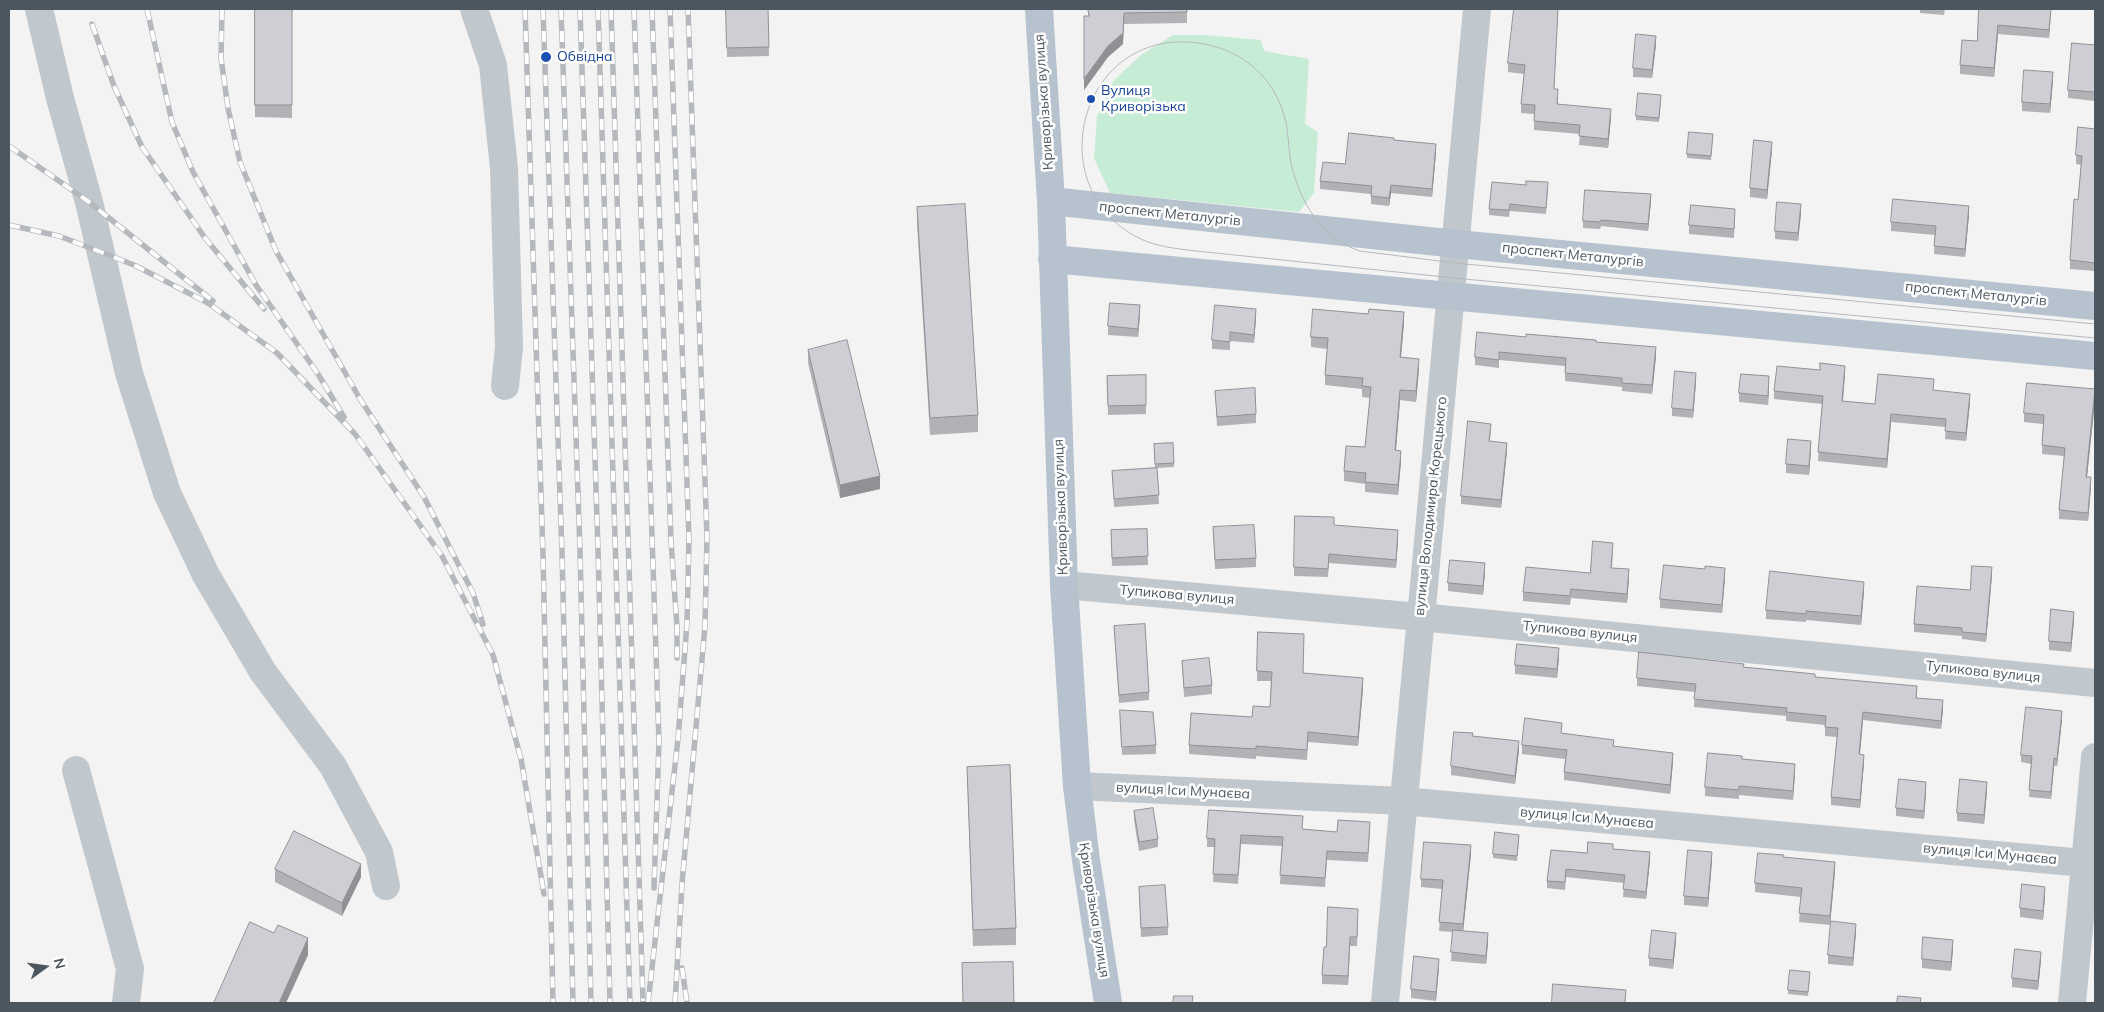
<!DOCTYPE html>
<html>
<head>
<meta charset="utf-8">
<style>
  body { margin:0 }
  #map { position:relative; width:2104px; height:1012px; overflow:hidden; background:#f4f3f3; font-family:Mulish,sans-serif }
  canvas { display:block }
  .frame { position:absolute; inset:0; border:10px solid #4c565e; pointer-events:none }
  .north { position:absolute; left:20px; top:942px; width:50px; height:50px; -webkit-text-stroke:4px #fff; paint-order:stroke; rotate:76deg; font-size:14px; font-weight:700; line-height:20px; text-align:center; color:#4c565e }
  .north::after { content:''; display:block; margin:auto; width:18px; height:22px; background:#4c565e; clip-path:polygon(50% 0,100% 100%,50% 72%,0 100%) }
</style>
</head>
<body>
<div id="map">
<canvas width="2104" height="1012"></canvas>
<div class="frame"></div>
<div class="north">N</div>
</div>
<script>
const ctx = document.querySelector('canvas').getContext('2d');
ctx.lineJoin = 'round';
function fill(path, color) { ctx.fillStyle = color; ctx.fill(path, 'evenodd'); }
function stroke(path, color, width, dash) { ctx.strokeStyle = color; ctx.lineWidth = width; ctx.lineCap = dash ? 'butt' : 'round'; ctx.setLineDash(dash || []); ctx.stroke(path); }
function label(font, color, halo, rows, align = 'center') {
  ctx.font = font + ' Mulish,sans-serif'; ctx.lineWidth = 5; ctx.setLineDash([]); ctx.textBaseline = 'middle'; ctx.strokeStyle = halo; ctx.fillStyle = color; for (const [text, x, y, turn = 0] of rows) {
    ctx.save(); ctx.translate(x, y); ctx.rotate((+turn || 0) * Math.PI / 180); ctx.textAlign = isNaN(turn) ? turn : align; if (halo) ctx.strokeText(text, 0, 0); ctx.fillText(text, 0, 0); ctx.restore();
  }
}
fill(new Path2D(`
  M1173,35H1205L1261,40L1264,51L1309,59L1305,124L1318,132L1314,193L1299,212L1110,193L1094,158L1097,116L1114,80L1141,55Z`), '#c7ecd5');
stroke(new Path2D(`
  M39,9L60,98L89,202L129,373L167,493L206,575L263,672L333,766L379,852L386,886
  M474,9L493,65L504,168L509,347L505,386
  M1064,585L1420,617L2095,683
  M76,770L130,969L126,1003
  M1077,786L1403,801L2095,864
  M1385,1003C1415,672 1448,340 1477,9
  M2072,1003L2095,757`), '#c0c7cd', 28);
stroke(new Path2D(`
  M1039,9L1051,201L1064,585L1077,786L1086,860L1108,1003
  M1051,201L1457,244L2095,306
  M1052,259L2095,356`), '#b6c2ce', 28);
stroke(new Path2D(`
  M2095,324L1455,263L1360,251C1321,238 1300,202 1291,163C1288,148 1289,131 1284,115C1273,77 1243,51 1204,44C1080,21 1035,191 1143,240C1157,246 1172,248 1187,250L1454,278L2095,338`), '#b5b8bc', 1);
const rail = new Path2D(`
  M147,9L172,122L193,172L256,285L318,374L344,417
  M222,9L221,58L228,108L240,162L276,251L360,399L424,497L473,593L483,624
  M525,9L543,555L553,1003
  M543,9L562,553L573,1003
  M561,9L580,551L591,1003
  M580,9L598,549L610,1003
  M598,9L630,1003
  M611,9L643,1001
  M634,9L659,741L654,888
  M652,9L671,541L677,627V658
  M92,24L114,86L142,147L205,238L264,309
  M9,146L89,202L213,301
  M9,225L59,236L101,252L134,265L208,303L277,353L355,434L442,556L493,655L521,759L544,894
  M682,968L687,1003
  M648,1003L678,739L687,623L689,539L670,9
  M675,1003L682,884L705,626L707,537L688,9`);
stroke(rail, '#b5b8bc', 5.5);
stroke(rail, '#fff', 4, [11]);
fill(new Path2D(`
  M255,9H292V118L255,117Z
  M726,9H768L769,56L727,57Z
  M1088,9H1187V23L1124,24L1123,44L1108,57L1084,90V16H1088Z
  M1558,9L1554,89L1558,98V104L1611,118L1608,148L1579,145L1580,134L1534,130V114L1521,113V104L1524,74L1508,72V63Z
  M1920,9H1945L1944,15L1920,13Z
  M1979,9H2051L2049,38L1998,34L1994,77L1960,74V65L1977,41Z
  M1656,44L1652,78L1633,77V68Z
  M2095,45V101L2068,98V90Z
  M2053,81L2050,113L2022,111V102Z
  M1661,100L1659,122L1636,120V116Z
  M2095,129V271L2070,269V260L2078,200L2081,165L2076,164V155Z
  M1713,134L1711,160L1687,158V154Z
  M1394,140L1436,152L1432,197L1391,193L1389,206L1371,204V194L1320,189V181L1345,164Z
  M1772,150L1767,199L1750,197V188Z
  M1548,189L1546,214L1510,211L1509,217L1489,215V209Z
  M1651,201L1648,231L1601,226L1600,229L1583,228V221Z
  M917,207L978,415V432L930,435L917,224Z
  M1801,213L1798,241L1775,239V231Z
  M1969,215L1965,257L1934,254L1935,235L1891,231V222Z
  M1735,218L1734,238L1689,234V225Z
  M1140,314L1138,337L1108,335V326Z
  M1256,317L1254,343L1230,341V350L1212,349V340Z
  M1404,323L1401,357L1419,369L1416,402L1400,400L1396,450L1401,461L1398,495L1365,492V484L1344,481V471L1365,447L1370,398L1362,397V389L1325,385V375L1327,349L1311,347V337Z
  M1526,337L1596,342L1656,356L1652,394L1622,391V387L1565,381V366L1499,360V368L1475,365V357Z
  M808,350L880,489L840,498L808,363Z
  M1845,374L1843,401L1875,404L1934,390L1970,402L1966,441L1945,439L1946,427L1891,422L1887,468L1818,461L1822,404L1774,399V391Z
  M1146,375V414L1108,415L1107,376Z
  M1696,382L1693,418L1672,416V408Z
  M1769,385L1768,405L1739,402V393Z
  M2095,389V401L2087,477L2091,486L2088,521L2059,519V510L2064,456L2042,454L2043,424L2024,422V413Z
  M1215,391L1256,414V423L1217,426Z
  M1491,431L1490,441L1507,451L1501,508L1461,504V496Z
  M1173,443L1174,467L1157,468L1159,504L1114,507L1112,471L1155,468L1154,444Z
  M1811,449L1809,475L1786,473V464Z
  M1334,525L1398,539L1396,568L1329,563L1328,577L1294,576V567Z
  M1213,527L1256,558V567L1215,569Z
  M1147,529L1148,565L1112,566L1111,530Z
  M1613,551L1612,568L1629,578L1627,603L1571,598L1570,605L1523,601V592L1590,573Z
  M1485,572L1483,595L1448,591V583Z
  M1992,575L1986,642L1962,639V636L1914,632V624L1970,590Z
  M1725,577L1722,613L1660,608V599Z
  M1864,591L1861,625L1806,620V622L1766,619V610Z
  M2074,620L2071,652L2049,650V641Z
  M1114,626L1149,692V700L1119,703Z
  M1258,632L1303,673L1363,688L1358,746L1308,742L1307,760L1256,756V759L1189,754V745L1252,717L1270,707L1271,681H1257Z
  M1559,657L1557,678L1515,674V665Z
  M1182,661L1212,685V694L1184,697Z
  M1744,667L1815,677L1917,694V698L1943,709L1941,729L1863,720L1860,754L1864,763L1860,808L1831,805V797L1837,737L1825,736V725L1786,721V716L1694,707L1695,692L1637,686V678Z
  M1120,710L1156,745V754L1122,755Z
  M2062,719L2057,766H2054L2051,799L2029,797L2031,764L2021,762V755Z
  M1562,733L1614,746L1673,762L1670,794L1564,780V772L1565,759L1522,754V745Z
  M1473,736L1519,750L1515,784L1451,775V766Z
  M1742,759L1795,773L1793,800L1739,795V799L1705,796V787Z
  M967,767L1016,928V945L973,946Z
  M1926,791L1924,819L1896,816V808Z
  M1987,791L1984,824L1957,821V813Z
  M1134,811L1158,839V847L1139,851L1134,820Z
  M1302,829L1337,832L1370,831L1368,862L1327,860L1325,887L1280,884L1282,846L1241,844L1238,884L1213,882L1215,847H1207V838Z
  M1519,839L1517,861L1493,858V854Z
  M1613,849L1650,860L1646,899L1623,897L1624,883L1566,877L1565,890L1547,888V881L1587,853Z
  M1471,854L1463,931L1488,942L1486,964L1451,961L1453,932L1439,931L1442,889L1421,887V879Z
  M1783,857L1835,871L1830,925L1799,922L1801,897L1755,892V883Z
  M1712,861L1708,907L1684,905V896Z
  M275,869L361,877L342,916L275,882Z
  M1139,887L1168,927V935L1141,937Z
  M2045,896L2043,920L2020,917V908Z
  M1358,918L1357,946H1350L1348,985L1322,984V975L1326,947Z
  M1856,932L1853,966L1828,964V955Z
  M1676,941L1673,969L1649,966V958Z
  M1953,949L1951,971L1922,968V959Z
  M2041,960L2038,990L2012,987V978Z
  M1439,967L1436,1001L1411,998V989Z
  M1810,976L1808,996L1788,994V990Z`), '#b0b2b6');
fill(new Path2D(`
  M2051,9V13L2049,38V30Z
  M1124,13L1123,44L1108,57L1084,90V79L1108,46Z
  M1998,25V34L1994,77V68Z
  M1656,36V44L1652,78V70Z
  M2053,72V81L2050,113V104Z
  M1611,109V118L1608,148V139Z
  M1772,142V150L1767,199V190Z
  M1436,144V152L1432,197V189Z
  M1391,185V193L1389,206V198Z
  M1651,194V201L1648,231V224Z
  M1801,204V213L1798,241V233Z
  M1969,206V215L1965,257V249Z
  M1140,305V314L1138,337V329Z
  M1256,309V317L1254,343V335Z
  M1404,312V323L1400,367V357Z
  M1656,347V356L1652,394V385Z
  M1419,359V369L1416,402V391Z
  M1845,366V374L1842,409V401Z
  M1696,373V382L1693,418V410Z
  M1769,376V385L1768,405V396Z
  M1400,390V400L1395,461V450Z
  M2095,392V401L2086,486V477Z
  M1970,394V402L1966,441V433Z
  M1891,414V422L1887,468V459Z
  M1811,441V449L1809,475V466Z
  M1507,443V451L1501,508V500Z
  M1401,451V461L1398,495V485Z
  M880,476V489L840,498V485Z
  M2091,477V486L2088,521V513Z
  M1398,530V539L1396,568V560Z
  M1485,563V572L1483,595V586Z
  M1992,567V575L1986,642V634Z
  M1725,568V577L1722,613V605Z
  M1629,569V578L1627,603V594Z
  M1864,582V591L1861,625V616Z
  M2074,612V620L2071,652V643Z
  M1559,648V657L1557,678V669Z
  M1363,678V688L1358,746V737Z
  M1943,700V709L1941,729V721Z
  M2062,711V719L2057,766V759Z
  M1863,712V720L1859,763V754Z
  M1519,741V750L1515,784V776Z
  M1673,753V762L1670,794V785Z
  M1864,755V763L1860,808V800Z
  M2054,758V766L2051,799V792Z
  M1795,764V773L1793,800V791Z
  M1926,782V791L1924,819V811Z
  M1987,782V791L1984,824V815Z
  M1471,845V854L1463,933V924Z
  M1650,852V860L1646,899V892Z
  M1712,852V861L1708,907V898Z
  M1835,862V871L1830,925V916Z
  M361,864V877L342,916V903Z
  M2045,887V896L2043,920V911Z
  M1856,924V932L1853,966V958Z
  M1488,933V942L1486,964V956Z
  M1676,933V941L1673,969V960Z
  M1350,937V946L1348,985V976Z
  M308,938V955L286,1003H279Z
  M1953,940V949L1951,971V962Z
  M2041,952V960L2038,990V981Z
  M1439,959V967L1436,1001V992Z`), '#909194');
const building = new Path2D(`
  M255,9H292V105H255Z
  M726,9H768L769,47L727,48Z
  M1088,9H1187V12L1124,13L1123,33L1108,46L1084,79V16H1089Z
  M1514,9H1558L1554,89H1558L1557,104L1611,109L1608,139L1579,136L1580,125L1534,121L1535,105L1521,104L1525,65L1508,63Z
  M1979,9H2051L2049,30L1998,25L1994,68L1960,65L1962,40L1977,41Z
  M1636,34L1656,36L1652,70L1633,68Z
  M2072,43L2095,45V92L2068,90Z
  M2024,70L2053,72L2050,104L2022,102Z
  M1638,93L1661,95L1659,118L1636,116Z
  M2078,127L2095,129V263L2070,260L2074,199L2078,200L2082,156L2076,155Z
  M1689,132L1713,134L1711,156L1687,154Z
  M1349,133L1394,138V140L1436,144L1432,189L1391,185L1389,198L1371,196L1372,186L1320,181L1323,162L1345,164Z
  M1754,140L1772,142L1767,190L1750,188Z
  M1526,181L1548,182L1546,208L1510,204L1509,210L1489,209L1492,182L1526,185Z
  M1585,190L1651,194L1648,224L1601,220L1600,222L1583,221Z
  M1893,199L1969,206L1965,249L1934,246L1936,226L1891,222Z
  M1777,202L1801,204L1798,233L1775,231Z
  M965,204L978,415L930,418L917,207Z
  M1691,205L1735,209L1734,229L1689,225Z
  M1110,303L1140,305L1138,329L1108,326Z
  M1215,305L1256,309L1254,335L1230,332V342L1212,340Z
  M1313,309L1368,314L1369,309L1404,312L1400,357L1419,359L1416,391L1400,390L1395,450L1401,451L1398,485L1365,482L1366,473L1344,471L1346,446L1365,447L1371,387L1362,386L1363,378L1325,375L1328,338L1311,337Z
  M1477,332L1526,337V334L1596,340V342L1656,347L1652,385L1622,383V378L1565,373L1566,358L1499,352V360L1475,357Z
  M847,340L880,476L840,485L808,350Z
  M1820,363L1845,366L1842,401L1875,404L1878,374L1934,379L1933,390L1970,394L1966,433L1945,431L1946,419L1891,414L1887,459L1818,452L1823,396L1774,391L1777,366L1820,370Z
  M1675,371L1696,373L1693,410L1672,408Z
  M1741,374L1769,376L1768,396L1739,393Z
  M1146,375V405L1108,406L1107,376Z
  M2027,383L2095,389L2086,477H2091L2088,513L2059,510L2065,448L2042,445L2044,415L2024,413Z
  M1255,388L1256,414L1217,417L1215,391Z
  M1468,421L1491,424L1489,441L1507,443L1501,500L1461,496Z
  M1788,439L1811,441L1809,466L1786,464Z
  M1173,443L1174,463L1155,464L1154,444Z
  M1157,468L1159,495L1114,499L1112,471Z
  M1295,516L1334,517V525L1398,530L1396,560L1329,554L1328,569L1294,567Z
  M1254,525L1256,558L1215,560L1213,527Z
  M1147,529L1148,556L1112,558L1111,530Z
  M1593,541L1613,543L1611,568L1629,569L1627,594L1571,589L1570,596L1523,592L1526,567L1590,573Z
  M1450,560L1485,563L1483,586L1448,583Z
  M1664,565L1705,569V566L1725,568L1722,605L1660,599Z
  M1972,566L1992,567L1986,634L1962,632V628L1914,624L1917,586L1970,590Z
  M1770,571L1864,582L1861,616L1806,611V614L1766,610Z
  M2051,609L2074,612L2071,643L2049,641Z
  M1145,624L1149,692L1119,695L1114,626Z
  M1258,632L1304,634L1303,673L1363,678L1358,737L1308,732L1307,750L1256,746V749L1189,745L1191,713L1252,717L1253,706L1270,707L1272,672L1257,671Z
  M1517,644L1559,648L1557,669L1515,665Z
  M1639,652L1744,664L1743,667L1815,674V677L1917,686L1916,698L1943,700L1941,721L1863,712L1859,754L1864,755L1860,800L1831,797L1838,728L1825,727L1826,716L1786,712L1787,708L1694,699L1696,684L1637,678Z
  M1209,658L1212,685L1184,688L1182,661Z
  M2026,707L2062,711L2057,759L2054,758L2051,792L2029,790L2032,756L2021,755Z
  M1120,710L1153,712L1156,745L1122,747Z
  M1525,718L1562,723L1561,733L1614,740L1613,746L1673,753L1670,785L1564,772L1567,750L1522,745Z
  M1454,732L1473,733L1472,736L1519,741L1515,776L1451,766Z
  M1708,753L1742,756V759L1795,764L1793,791L1739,786V790L1705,787Z
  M1010,765L1016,928L973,930L967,767Z
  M1899,779L1926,782L1924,811L1896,808Z
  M1960,779L1987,782L1984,815L1957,813Z
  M1153,808L1158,839L1139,842L1134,811Z
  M1209,810L1303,816L1302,829L1337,832L1338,820L1370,822L1368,853L1327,851L1325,878L1280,875L1283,837L1241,835L1238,875L1213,874L1215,839L1207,838Z
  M294,831L361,864L342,903L275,869Z
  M1495,832L1519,835L1517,856L1493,854Z
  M1424,842L1471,845L1463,924L1439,922L1443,880L1421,879Z
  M1588,842L1613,844V849L1650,852L1646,892L1623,889L1625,875L1566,869L1565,882L1547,881L1551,850L1587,853Z
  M1688,850L1712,852L1708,898L1684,896Z
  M1758,853L1784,855L1783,857L1835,862L1830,916L1799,913L1802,888L1755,883Z
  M2022,884L2045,887L2043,911L2020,908Z
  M1165,885L1168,927L1141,928L1139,887Z
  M1328,907L1358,909L1357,937H1350L1348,976L1322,975L1324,947H1326Z
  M1831,921L1856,924L1853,958L1828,955Z
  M250,922L274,933L278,925L308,938L279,1003H214Z
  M1453,930L1488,933L1486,956L1451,952Z
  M1652,930L1676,933L1673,960L1649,958Z
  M1923,937L1953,940L1951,962L1922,959Z
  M2015,949L2041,952L2038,981L2012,978Z
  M1414,956L1439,959L1436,992L1411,989Z
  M1013,962L1014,1003H963L962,963Z
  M1790,970L1810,972L1808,992L1788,990Z
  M1553,984L1626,990L1625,1003H1552Z
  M1174,996H1193L1192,1003H1173Z
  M1898,996L1921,998L1920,1003H1897Z`);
fill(building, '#cdcfd4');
stroke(building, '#909194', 1);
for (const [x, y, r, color] of [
  [546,57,6,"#1a4fb4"],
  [1091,99,5,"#1a4fb4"]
]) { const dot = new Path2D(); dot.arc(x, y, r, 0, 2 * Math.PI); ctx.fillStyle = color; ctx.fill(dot); stroke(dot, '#fff', 2); }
label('14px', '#164399', '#fff', [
  ["Обвідна",557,57],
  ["Вулиця",1101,91],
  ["Криворізька",1101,107]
], 'left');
label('14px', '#4c565e', '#fff', [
  ["Криворізька вулиця",1044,102,-94],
  ["проспект Металургів",1170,214,6],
  ["проспект Металургів",1573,255,6],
  ["проспект Металургів",1976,294,6],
  ["вулиця Володимира Корецького",1431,506,-84],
  ["Криворізька вулиця",1061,507,-92],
  ["Тупикова вулиця",1177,595,5],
  ["Тупикова вулиця",1580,632,6],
  ["Тупикова вулиця",1983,672,6],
  ["вулиця Іси Мунаєва",1183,791,3],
  ["вулиця Іси Мунаєва",1587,818,5],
  ["вулиця Іси Мунаєва",1990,854,5],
  ["Криворізька вулиця",1094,910,81]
]);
</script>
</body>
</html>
